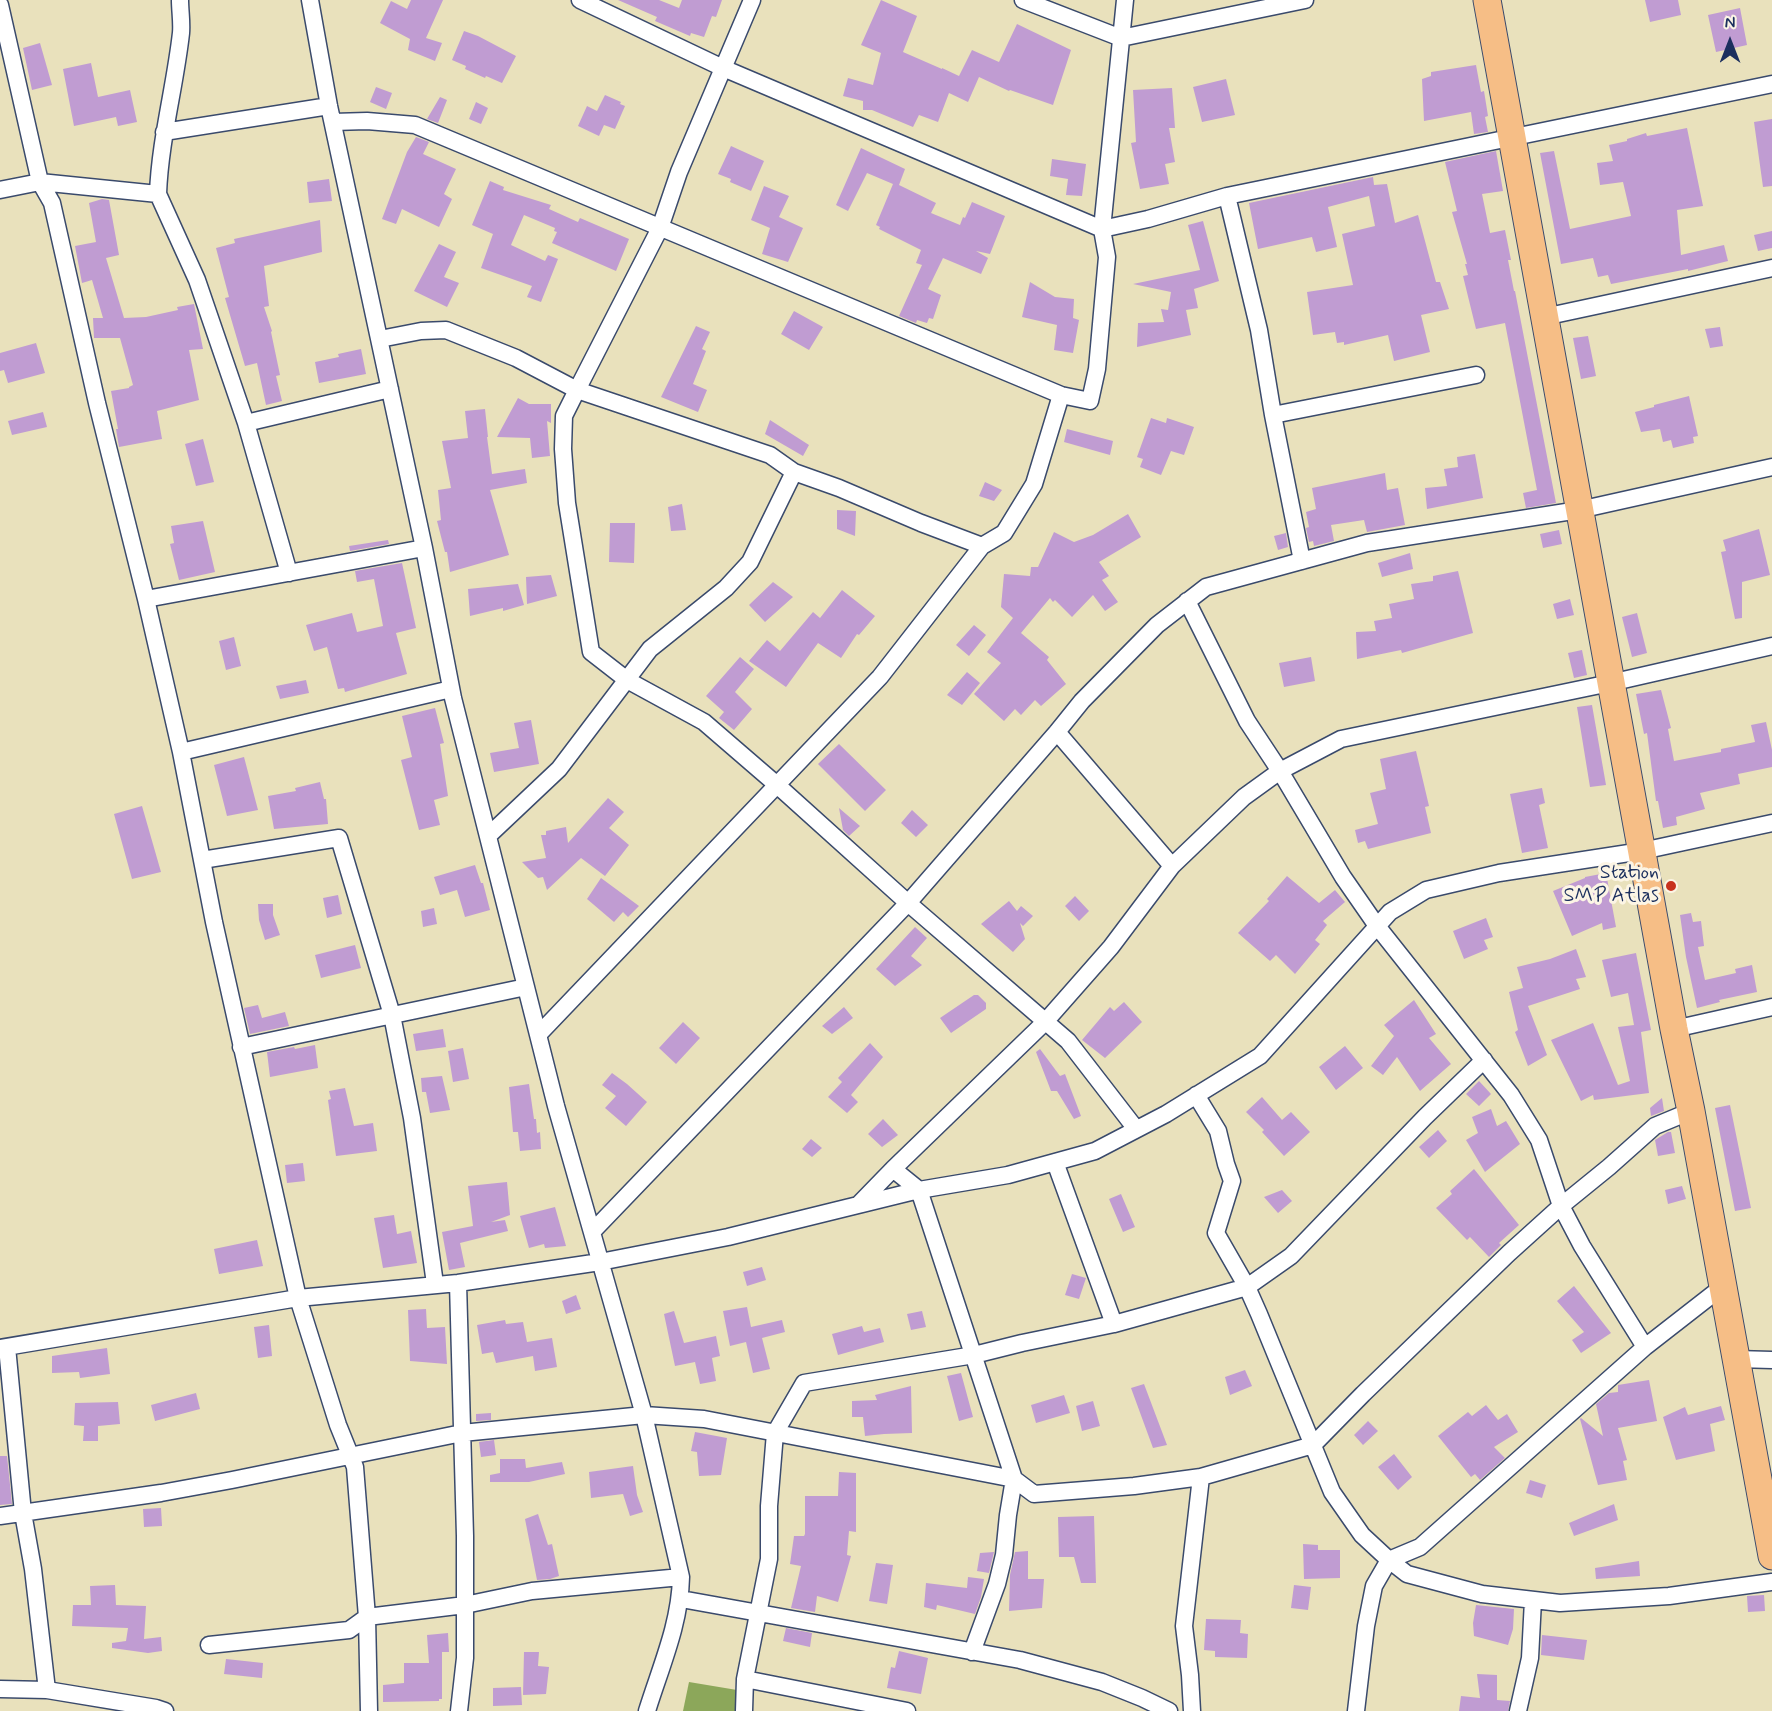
<!DOCTYPE html>
<html>
<head>
<meta charset="utf-8">
<style>
  body { margin:0 }
  #map { position:relative; width:1772px; height:1711px; overflow:hidden; background:#e9e1bc; font-family:Mynerve,sans-serif }
  canvas { display:block }
  .north { position:absolute; left:1700px; top:12px; width:60px; height:60px; -webkit-text-stroke:4px #fcf5e5; paint-order:stroke; rotate:0deg; font-size:16px; font-weight:700; line-height:24px; text-align:center; color:#1b2f5e }
  .north::after { content:''; display:block; margin:auto; width:21px; height:27px; background:#1b2f5e; clip-path:polygon(50% 0,100% 100%,50% 72%,0 100%) }
</style>
</head>
<body>
<div id="map">
<canvas width="1772" height="1711"></canvas>
<div class="north">N</div>
</div>
<script>
const ctx = document.querySelector('canvas').getContext('2d');
ctx.lineJoin = 'round';
function fill(path, color) { ctx.fillStyle = color; ctx.fill(path, 'evenodd'); }
function stroke(path, color, width, dash) { ctx.strokeStyle = color; ctx.lineWidth = width; ctx.lineCap = dash ? 'butt' : 'round'; ctx.setLineDash(dash || []); ctx.stroke(path); }
function label(font, color, halo, rows, align = 'center') {
  ctx.font = font + ' Mynerve,sans-serif'; ctx.lineWidth = 6; ctx.setLineDash([]); ctx.textBaseline = 'middle'; ctx.strokeStyle = halo; ctx.fillStyle = color; for (const [text, x, y, turn = 0] of rows) {
    ctx.save(); ctx.translate(x, y); ctx.rotate((+turn || 0) * Math.PI / 180); ctx.textAlign = isNaN(turn) ? turn : align; if (halo) ctx.strokeText(text, 0, 0); ctx.fillText(text, 0, 0); ctx.restore();
  }
}
fill(new Path2D(`
  M689,1682L737,1690V1711H683Z`), '#8ca75a');
fill(new Path2D(`
  M411,0H443L426,38L442,43L435,61L408,50L410,39L380,23L391,1L407,9Z
  M618,0H659L679,8L682,0H722L716,17L712,16L704,37L691,33L690,36L655,21L657,17Z
  M881,0L917,16L903,52L942,69V68L959,76L972,50L999,62L1017,24L1071,50L1053,105L1010,90L1009,91L979,77L968,102L949,93L938,122L919,115L913,127L872,110H863V101L843,96L848,78L873,85L881,53L861,45Z
  M1645,0H1678L1681,15L1650,22Z
  M1740,8L1747,45L1716,52L1708,15Z
  M464,31L478,36L516,56L502,83L486,76L485,78L465,69L466,66L452,60Z
  M40,43L52,85L32,90L23,48Z
  M91,63L98,97L130,90L137,122L118,126L116,117L74,126L63,69Z
  M1476,65L1481,92L1484,91L1488,116L1485,117L1488,132L1474,134L1471,112L1424,121L1422,79L1431,76V72Z
  M1226,79L1235,115L1202,122L1193,87Z
  M376,87L392,93L386,109L370,102Z
  M1172,88L1175,128H1169L1175,162L1165,164L1169,184L1140,189L1131,143L1136,142L1133,90Z
  M605,95L621,102L620,104L625,106L615,129L604,125L599,136L578,126L587,106L597,111Z
  M440,97L447,100L438,123L427,119Z
  M476,102L488,108L481,124L469,119Z
  M1772,119V186L1763,187L1754,122Z
  M1687,128L1703,206L1677,210L1681,255L1724,245L1728,261L1688,271V269L1611,284L1608,275L1598,277L1593,258L1561,264L1540,153L1554,151L1570,229L1631,216L1623,182L1600,185L1597,163L1613,161L1609,145L1627,141V139L1646,133L1647,136Z
  M416,137L429,142L423,154L456,169L444,194L452,199L439,227L402,209L396,224L382,219L407,152Z
  M731,146L764,161L751,191L730,182L731,179L718,174Z
  M861,148L905,169L899,185L936,203L931,213L960,225L963,217L965,218L972,202L1005,216L990,254L976,251L988,258L981,274L943,258L928,289L941,295L933,319L929,318L927,323L917,320L916,323L899,316L922,265L916,263L921,250L879,229L880,227L876,225L893,184L867,173L848,211L836,205Z
  M1496,151L1503,191L1482,194L1490,233L1505,230L1511,260H1508L1514,291H1515L1556,503L1526,508L1523,493L1537,490L1505,323L1476,329L1463,276L1468,275L1465,264H1467L1452,212L1457,211L1445,162Z
  M1052,159L1086,164L1082,196L1066,195L1068,179L1050,176Z
  M1373,177L1374,185L1387,184L1395,223L1418,215L1436,282H1440L1449,309L1421,315L1430,352L1394,361L1388,335L1344,345V342L1337,343L1335,332L1313,335L1307,292L1353,285L1342,234L1375,226L1369,196L1328,207L1337,247L1316,252L1312,237L1258,249L1249,203Z
  M329,179L332,201L309,203L307,182Z
  M490,181L504,187L503,190L551,205L549,209L578,222L580,218L629,239L616,271L552,243L557,232L554,231L555,228L524,215L511,245L545,261L548,255L558,259L541,302L527,297L532,286L481,268L493,234L472,225Z
  M764,186L789,196L779,217L803,228L788,262L762,254L770,228L751,220Z
  M102,199L109,200L119,255L106,258L124,318L146,317L178,310L177,307L194,304L203,349L189,350L199,400L157,411L162,439L119,447L116,429H118L111,391L129,388V387L133,385L120,338H94L93,318H103L92,280L82,283L75,246L96,242L89,203Z
  M320,220L322,252L264,266L269,306L264,307L272,331L271,332L280,375L276,376L282,401L266,405L257,363L245,366L225,298L229,297L216,248L235,243L234,239Z
  M1203,221L1219,281L1194,289L1198,308L1186,310L1191,335L1137,347L1138,323L1164,322L1161,309L1168,310L1171,292L1133,284L1200,270L1188,225Z
  M1772,231V248L1758,251L1754,235Z
  M439,244L456,252L444,277L459,283L447,307L414,291Z
  M1030,282L1055,297L1074,299L1073,318L1079,320L1073,353L1054,350L1057,325L1022,317Z
  M794,311L823,327L809,350L781,334Z
  M696,326L710,332L702,349L706,351L693,384L707,390L698,412L661,397Z
  M1720,327L1723,346L1710,348L1705,329Z
  M1588,336L1596,376L1581,379L1573,338Z
  M36,343L45,373L8,383L4,370L0,371V353Z
  M361,349L366,374L319,383L315,362L339,357L338,354Z
  M1689,396L1698,436L1693,437L1694,443L1673,448L1671,440L1663,442L1660,429L1641,432L1635,412L1654,407V405Z
  M518,398L529,404H551V423L547,421L550,456L532,458L530,438L497,437Z
  M485,409L488,437H487L492,474L525,469L527,483L490,490L509,555L450,572L447,552H445L437,521L441,520L438,490L451,488L442,441L468,438L465,411Z
  M43,412L47,427L12,435L8,421Z
  M1151,418L1166,423L1167,418L1194,427L1184,455L1171,451L1161,475L1140,467L1143,459L1137,457Z
  M770,420L809,445L803,456L765,434Z
  M1067,429L1113,441L1110,455L1064,442Z
  M203,439L214,482L196,486L185,444Z
  M1475,454L1483,498L1427,509L1425,488L1447,486L1444,469L1458,467L1457,457Z
  M1385,473L1387,490L1398,488L1405,525L1367,532L1364,520L1331,525L1334,541L1314,546L1313,541L1309,542L1306,528L1309,527L1306,512L1316,509L1312,488Z
  M985,482L1002,490L994,501L979,496Z
  M682,504L686,530L671,531L668,507Z
  M837,510L856,511L855,536L837,529Z
  M1128,514L1141,537L1099,562L1109,576L1102,580L1118,602L1105,611L1093,595L1072,617L1055,600L1053,602L1050,598L1021,633L1049,657L1047,660L1066,684L1041,706L1035,700L1021,715L1015,709L1004,721L974,694L1001,663L987,652L1013,618L1001,607L1004,574L1030,576L1031,567H1038L1054,532L1074,542L1093,535Z
  M203,521L215,572L179,580L170,544L174,543L171,526Z
  M610,523H635L634,563L609,562Z
  M1759,529L1770,575L1742,582V618L1735,619L1721,552L1726,551L1723,540Z
  M1559,530L1562,544L1543,548L1540,534Z
  M1286,533L1288,547L1278,550L1274,536Z
  M388,540L389,544L350,551L349,546Z
  M1410,553L1413,569L1382,577L1378,563Z
  M402,563L416,628L396,633L407,674L345,692L344,688L338,689L327,647L314,651L306,625L352,613L357,632L383,626L374,579L357,582L355,571Z
  M1458,571L1473,633L1402,653L1401,650L1357,659L1356,632L1376,631L1374,621L1392,618L1389,604L1414,599L1411,584L1433,581V576Z
  M551,575L557,596L527,604L526,577Z
  M773,582L793,597L765,622L749,605Z
  M518,584L524,605L503,611V608L470,616L468,589Z
  M842,590L875,616L859,635L857,634L841,658L818,643L786,687L749,661L767,640L780,651L813,612L820,618Z
  M1570,599L1574,615L1557,619L1553,604Z
  M1637,613L1647,653L1632,657L1622,617Z
  M974,625L986,635L969,656L956,645Z
  M234,637L241,666L226,670L219,641Z
  M1582,650L1587,675L1574,678L1568,653Z
  M740,657L754,669L735,692L752,709L734,730L719,718L724,712L706,696Z
  M1311,657L1315,681L1284,687L1279,663Z
  M967,672L980,683L962,705L947,695Z
  M306,680L309,693L280,699L276,686Z
  M1661,690L1671,728L1668,729L1674,761L1721,752V749L1755,742L1751,725L1766,722L1772,750V767L1738,774L1740,784L1700,793L1705,809L1676,817L1677,825L1663,828L1658,801H1656L1647,733L1644,734L1636,694Z
  M1592,705L1606,785L1590,787L1577,707Z
  M435,708L444,743L440,744L448,796L434,800L440,825L419,830L401,760L412,757L402,716Z
  M531,720L539,764L494,772L490,753L519,748L514,723Z
  M839,744L886,790L865,811L818,764Z
  M1416,751L1429,806L1425,807L1431,833L1368,849L1365,841L1358,843L1355,830L1378,824L1370,793L1386,789L1380,759Z
  M244,757L258,810L227,816L214,765Z
  M320,782L324,799H326L328,824L274,829L268,796L296,791L295,788Z
  M1542,788L1545,803L1539,805L1548,848L1522,853L1510,794Z
  M608,798L624,812L609,828L629,845L605,876L581,858L547,890L543,877L538,878L522,862L546,858L541,835H546V831L566,827L568,843Z
  M142,806L161,872L132,879L114,814Z
  M839,808L860,826L849,836L843,830Z
  M912,810L928,825L916,837L901,823Z
  M475,865L481,883H483L490,910L465,917L457,890L440,895L434,877Z
  M1606,873L1616,927L1603,930L1602,923L1572,936L1553,891L1585,878V877Z
  M1287,876L1319,903L1335,890L1345,902L1323,921L1327,925L1315,940L1320,944L1295,974L1276,955L1270,961L1238,933L1269,901L1267,899Z
  M601,878L639,906L628,917L623,912L614,922L587,899Z
  M338,895L342,914L327,918L323,898Z
  M1075,896L1089,911L1079,921L1065,906Z
  M1009,901L1017,911L1021,906L1033,916L1023,926L1020,923L1025,939L1013,952L981,924Z
  M258,904H273V915L280,935L265,940L259,920Z
  M434,908L437,924L423,927L421,911Z
  M1691,913L1693,922L1701,921L1704,946L1698,947L1705,980L1736,973L1735,969L1752,965L1757,992L1719,1000L1720,1002L1697,1008L1686,957L1680,915Z
  M1486,918L1493,937L1484,940L1488,949L1464,959L1453,931Z
  M915,927L927,938L911,956L922,965L895,986L876,969Z
  M355,945L361,968L321,978L315,955Z
  M1576,949L1586,977L1576,979L1580,989L1528,1006L1547,1055L1528,1066L1515,1032L1518,1030L1509,992L1523,988L1517,967L1550,959Z
  M1636,953L1651,1030L1641,1032L1649,1093L1594,1100L1593,1095L1581,1101L1551,1040L1593,1023L1618,1085L1630,1081L1618,1027L1634,1025L1628,993L1611,997L1602,960Z
  M974,995H978L986,1003V1009L951,1033L940,1018Z
  M1414,1000L1436,1034L1429,1038L1451,1064L1420,1091L1397,1057L1383,1075L1371,1066L1394,1036L1384,1025Z
  M1124,1002L1142,1022L1105,1058L1082,1040L1110,1007L1114,1011Z
  M258,1005L262,1018L285,1012L289,1026L250,1034L244,1008Z
  M844,1007L853,1018L832,1034L822,1026Z
  M683,1022L700,1038L676,1064L659,1048Z
  M443,1029L446,1047L416,1051L413,1034Z
  M870,1043L883,1057L851,1095L858,1102L847,1113L828,1097L842,1082L838,1078Z
  M315,1045L318,1068L270,1077L267,1052L294,1047L295,1049Z
  M1345,1046L1363,1068L1336,1090L1319,1067Z
  M463,1048L469,1079L453,1082L448,1051Z
  M1040,1049L1060,1076L1065,1074L1081,1116L1074,1119L1057,1091H1051L1036,1052Z
  M612,1073L627,1084L647,1102L626,1126L605,1108L616,1096L602,1085Z
  M442,1076L450,1110L430,1113L426,1092H422L421,1078Z
  M1479,1081L1491,1094L1479,1106L1466,1094Z
  M529,1084L534,1119H536L537,1133L540,1132L541,1149L520,1151L518,1132H513L509,1087Z
  M345,1088L354,1126L373,1123L377,1151L336,1156L328,1100L331,1099L329,1091Z
  M1262,1097L1282,1120L1291,1112L1310,1132L1284,1156L1262,1132L1264,1130L1246,1112Z
  M1662,1098L1664,1111L1651,1116L1650,1108Z
  M1730,1105L1751,1208L1735,1211L1715,1108Z
  M1491,1109L1497,1126L1506,1121L1520,1144L1485,1172L1466,1140L1478,1133L1472,1117Z
  M883,1119L898,1135L882,1147L868,1134Z
  M1438,1130L1447,1141L1429,1158L1419,1147Z
  M1668,1132H1671L1675,1153L1658,1156L1655,1140Z
  M811,1139L822,1148L812,1157L802,1149Z
  M303,1163L305,1181L287,1183L285,1165Z
  M1474,1169L1519,1225L1499,1243L1501,1245L1489,1257L1470,1237L1467,1240L1436,1208L1452,1194L1450,1191Z
  M507,1182L510,1215L491,1222L505,1220L508,1231L460,1243L465,1267L449,1270L442,1232L473,1226L468,1186Z
  M1682,1186L1686,1199L1668,1204L1665,1190Z
  M1282,1190L1292,1201L1278,1213L1264,1197Z
  M1121,1194L1135,1227L1123,1232L1109,1199Z
  M555,1207L566,1246L545,1248L544,1244L529,1248L520,1216Z
  M394,1215L397,1234L411,1231L417,1263L383,1268L374,1218Z
  M257,1240L263,1266L219,1274L214,1249Z
  M762,1267L766,1280L747,1286L743,1272Z
  M1072,1274L1086,1278L1079,1299L1065,1295Z
  M1574,1286L1611,1333L1581,1353L1572,1340L1584,1332L1557,1301Z
  M576,1295L581,1309L566,1314L562,1301Z
  M747,1307L751,1327L782,1320L785,1332L762,1338L770,1369L753,1373L746,1342L730,1346L723,1311Z
  M426,1309L427,1328L445,1327L447,1364L410,1361L408,1310Z
  M674,1311L684,1343L716,1336L720,1356L712,1358L716,1381L700,1384L695,1362L675,1366L664,1314Z
  M922,1311L926,1327L911,1330L907,1314Z
  M505,1320L506,1324L523,1322L527,1342L552,1338L557,1367L535,1371L533,1356L496,1363L493,1352L482,1354L477,1325Z
  M269,1325L272,1356L258,1358L254,1327Z
  M862,1326L864,1332L880,1328L884,1342L838,1355L832,1334Z
  M107,1348L110,1374L80,1378L79,1372L52,1373V1356Z
  M1245,1370L1252,1386L1230,1395L1225,1377Z
  M961,1373L973,1417L959,1421L947,1376Z
  M1649,1380L1657,1421L1618,1428L1627,1460L1623,1461L1627,1480L1598,1485L1580,1419L1581,1418L1603,1436L1596,1404L1609,1393L1618,1392V1385Z
  M1144,1384L1167,1445L1153,1448L1131,1388Z
  M911,1386L912,1433L884,1434L865,1436L863,1417H852V1401L877,1400L875,1395Z
  M196,1393L200,1409L155,1421L151,1405Z
  M1064,1395L1070,1413L1036,1423L1031,1405Z
  M1093,1401L1100,1426L1082,1431L1076,1406Z
  M118,1402L120,1424L98,1426V1441H83L84,1426L74,1425L75,1403Z
  M1486,1405L1498,1420L1507,1414L1518,1432L1494,1447L1505,1458L1480,1480L1475,1474L1471,1477L1438,1436L1468,1412L1472,1416Z
  M1721,1406L1725,1420L1710,1424L1715,1451L1676,1460L1663,1417L1685,1407L1688,1415Z
  M491,1413V1420L476,1421V1414Z
  M1368,1421L1378,1431L1363,1445L1354,1435Z
  M695,1432L727,1438L721,1475L699,1476L697,1452L691,1451Z
  M494,1440L496,1455L481,1457L479,1442Z
  M1394,1454L1412,1477L1398,1490L1378,1467Z
  M0,1456H7L12,1504L0,1505Z
  M500,1459H525L526,1468L562,1462L565,1474L529,1482H490V1475L500,1473Z
  M633,1466L637,1495L643,1512L630,1516L623,1494L591,1498L589,1472Z
  M839,1472L856,1473V1532L849,1531L847,1555L851,1556L838,1602L817,1596L815,1612L791,1608L801,1566L790,1564L794,1536H804L805,1534V1496H838Z
  M1530,1480L1546,1485L1542,1498L1526,1493Z
  M1614,1504L1618,1520L1574,1536L1569,1523Z
  M161,1508L162,1526L144,1527L143,1509Z
  M538,1514L548,1545L552,1544L559,1576L550,1579L537,1580L525,1519Z
  M1094,1516L1096,1583H1081L1074,1557H1059L1058,1517Z
  M1303,1544L1318,1545V1550H1340V1578L1304,1579Z
  M1028,1551V1579H1044L1042,1608L1009,1611L1010,1575L1015,1552Z
  M994,1552L989,1573L977,1571L980,1553Z
  M1639,1561L1640,1576L1596,1579L1595,1568Z
  M876,1563L893,1565L887,1604L869,1601Z
  M968,1577L984,1579L981,1597L975,1614L937,1605L936,1610L924,1607L926,1583L967,1588Z
  M115,1585L116,1605L146,1606L144,1639L161,1637L162,1651L148,1653L112,1648V1643L126,1641L128,1628L72,1626L73,1605H91L90,1586Z
  M1294,1585L1311,1587L1308,1610L1291,1608Z
  M1764,1595L1765,1611L1748,1612L1747,1596Z
  M1476,1605L1514,1609L1513,1629L1508,1645L1474,1636L1473,1623Z
  M1206,1619L1241,1620L1240,1633L1248,1634L1247,1658L1215,1657V1651L1204,1650Z
  M786,1628L812,1633L810,1647L783,1641Z
  M448,1633L449,1652H442V1699H439V1701L383,1702V1685L404,1683V1663H429L427,1635Z
  M1542,1635L1587,1640L1584,1660L1541,1655Z
  M899,1651L928,1658L921,1694L887,1688L891,1667L895,1668Z
  M524,1652H539L538,1666L549,1667L546,1694L523,1695Z
  M226,1659L263,1663L262,1678L224,1674Z
  M1477,1674L1497,1675V1700L1510,1701L1508,1711H1459L1461,1696L1480,1698Z
  M521,1687L522,1705L493,1706V1688Z`), '#c09cd2');
const street = new Path2D(`
  M310,0L329,106L424,548L453,698L556,1106L644,1415L681,1577C680,1624 661,1666 647,1711
  M580,0L723,68L1102,229L1148,219L1227,196L1772,84
  M1023,0L1121,38L1305,0
  M0,5L40,182L52,203L97,403L146,599L181,752L214,922L298,1298L338,1425L355,1467L367,1617L369,1711
  M333,122L367,121L415,125L1061,395L1090,401L1097,369L1107,257L1102,229L1125,0
  M164,132L329,106
  M0,190L40,182L158,194C160,140 175,87 181,33C182,22 180,11 180,0
  M158,194L197,280L246,423L289,573
  M1227,196L1259,330L1273,415L1302,561
  M1544,317L1772,268
  M380,339L421,331L446,330L516,358L577,390L660,228L679,172L752,0
  M1273,415L1476,375
  M246,423L390,389
  M982,546L921,523L839,488L794,472L770,455L577,390L564,416L563,449L567,503L591,652L627,680L704,722L777,785L908,903L1068,1041L1136,1129
  M146,599L424,548
  M1187,601L1247,721L1280,771L1343,877L1377,926L1511,1095L1539,1140L1561,1206L1582,1246L1645,1347
  M1057,732L1172,866
  M181,752L451,689
  M488,836L559,769L650,649L726,588L750,562L794,472
  M202,860L339,838L392,1015L412,1118L435,1284
  M1674,1029L1772,1007
  M538,1035L880,677L982,546L1004,533L1034,484L1061,395
  M241,1047L526,987
  M1196,1095L1218,1131L1226,1164L1232,1181L1216,1233L1247,1287L1259,1314L1332,1492L1362,1535L1389,1560L1407,1574L1482,1594L1560,1603L1669,1596L1772,1582
  M1055,1162L1114,1324
  M893,1169L919,1190L1014,1479L1008,1515L1004,1555L997,1584L972,1652
  M858,1205L893,1169L1045,1022L1111,947L1172,866L1244,797L1280,771L1341,739L1610,683L1772,646
  M592,1232L908,903L1057,732L1082,701L1157,625L1206,587L1367,543L1579,510L1772,467
  M458,1283L465,1536V1658L459,1711
  M7,1347L23,1513L33,1569L47,1690
  M0,1348L298,1298L458,1283L600,1262L728,1237L919,1190L1008,1175L1095,1151L1166,1114L1260,1056L1390,912L1426,890L1499,873L1642,851L1772,823
  M1736,1359L1772,1360
  M0,1516L161,1493L232,1480L462,1433L644,1415L704,1419L1014,1479L1034,1494L1134,1486L1201,1477L1313,1445L1363,1394L1509,1253L1561,1206L1609,1167L1655,1126L1691,1111
  M681,1599L1020,1660L1102,1682L1142,1698L1169,1711
  M209,1645L349,1630L367,1617L465,1605L532,1591L681,1577
  M745,1679L907,1711
  M0,1689L47,1690L156,1708L165,1711
  M744,1711L745,1679L769,1559V1506L775,1433L804,1383L974,1355L1022,1343L1114,1324L1247,1287L1291,1256L1425,1117L1484,1060
  M1192,1711L1190,1675L1184,1626L1201,1477
  M1356,1711L1366,1626L1374,1586L1389,1560L1420,1547L1645,1347L1722,1287
  M1518,1711L1530,1658L1533,1600`);
const primary = new Path2D(`
  M1487,0L1674,1029L1691,1111L1772,1556`);
stroke(street, '#3a4a6c', 19);
stroke(primary, '#3a4a6c', 29);
stroke(street, '#fff', 16);
stroke(primary, '#f6be86', 27);
for (const [x, y, r, color] of [
  [1671,886,6,"#c8321e"]
]) { const dot = new Path2D(); dot.arc(x, y, r, 0, 2 * Math.PI); ctx.fillStyle = color; ctx.fill(dot); stroke(dot, '#fcf5e5', 2); }
label('20px', '#1b2f5e', '#fcf5e5', [
  ["Station",1659,874],
  ["SMP Atlas",1659,897]
], 'right');
</script>
</body>
</html>
